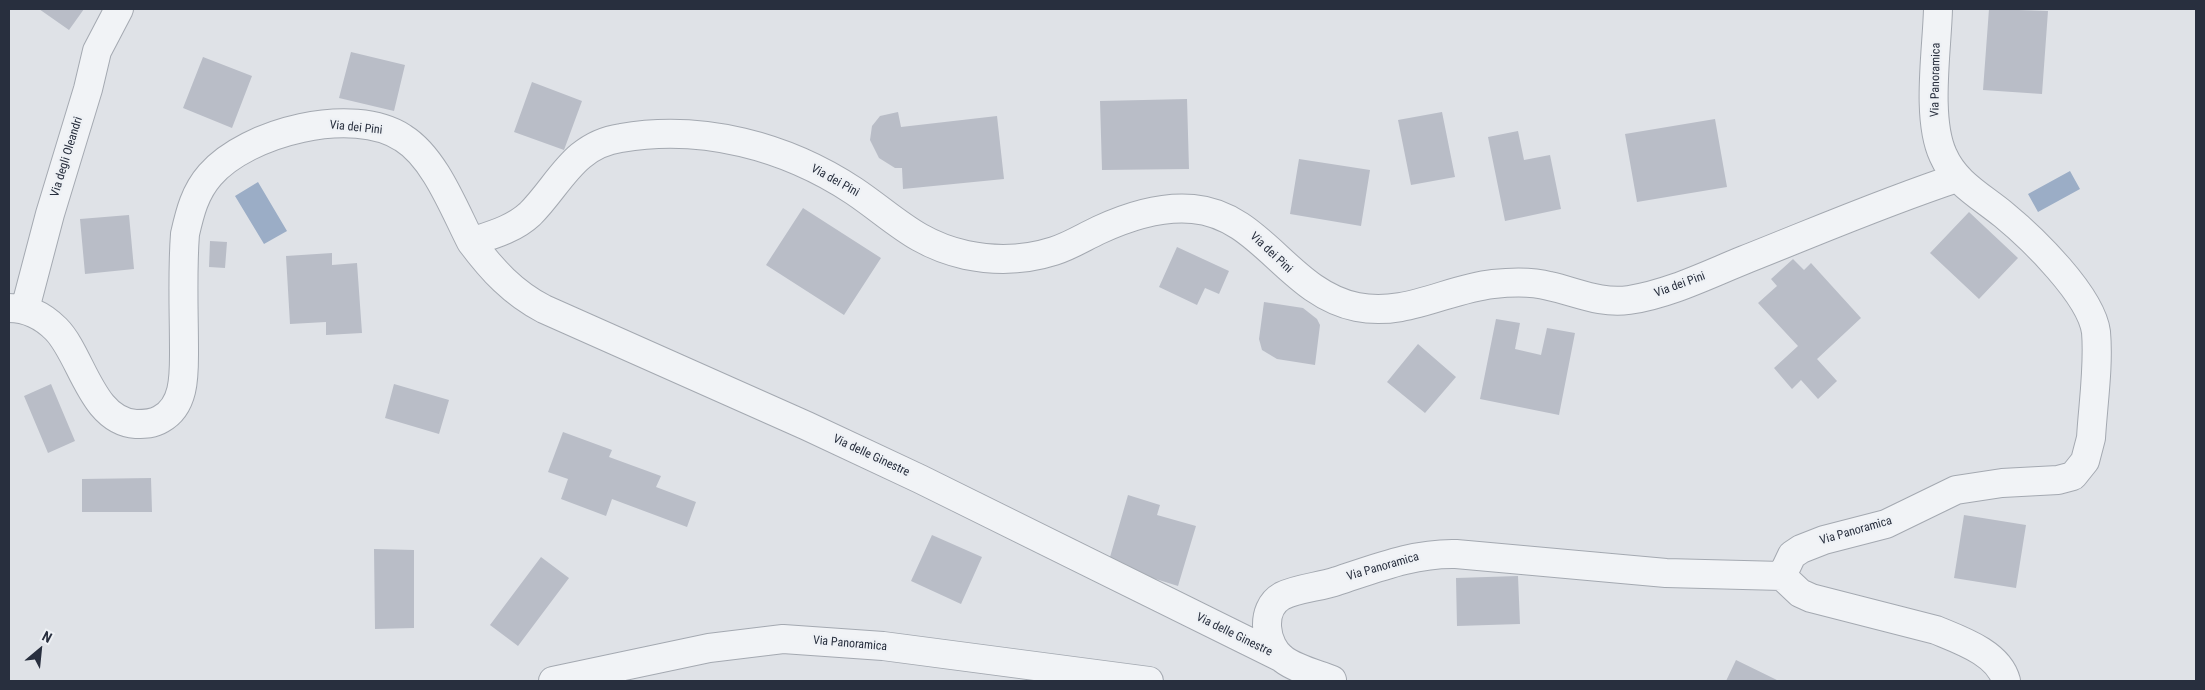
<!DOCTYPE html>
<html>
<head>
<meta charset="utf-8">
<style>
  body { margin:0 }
  #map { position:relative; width:2205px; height:690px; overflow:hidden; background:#dfe2e7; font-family:"Roboto Condensed",sans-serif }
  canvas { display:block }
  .frame { position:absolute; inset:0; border:10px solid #282f3e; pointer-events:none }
  .north { position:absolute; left:15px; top:625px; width:50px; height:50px; -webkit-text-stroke:4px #eef1f5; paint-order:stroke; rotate:28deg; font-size:14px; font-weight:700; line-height:20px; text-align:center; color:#282f3e }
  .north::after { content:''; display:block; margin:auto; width:18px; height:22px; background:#282f3e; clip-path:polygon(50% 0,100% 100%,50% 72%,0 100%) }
</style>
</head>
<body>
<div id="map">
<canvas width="2205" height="690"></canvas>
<div class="frame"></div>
<div class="north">N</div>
</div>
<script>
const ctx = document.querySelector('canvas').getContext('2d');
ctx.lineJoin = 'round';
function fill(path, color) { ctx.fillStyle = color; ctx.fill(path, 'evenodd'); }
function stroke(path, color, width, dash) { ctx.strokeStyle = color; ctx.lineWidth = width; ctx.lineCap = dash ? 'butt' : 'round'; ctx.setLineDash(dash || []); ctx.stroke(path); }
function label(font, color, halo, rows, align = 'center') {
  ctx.font = font + ' "Roboto Condensed",sans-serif'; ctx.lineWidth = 4.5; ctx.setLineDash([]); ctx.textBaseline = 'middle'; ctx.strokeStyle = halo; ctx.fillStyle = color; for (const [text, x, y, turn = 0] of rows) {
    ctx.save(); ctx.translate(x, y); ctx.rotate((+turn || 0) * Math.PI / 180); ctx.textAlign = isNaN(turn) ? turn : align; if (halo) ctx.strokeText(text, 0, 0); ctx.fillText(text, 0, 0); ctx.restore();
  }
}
fill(new Path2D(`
  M2070,171L2080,189L2038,212L2028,194Z
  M258,182L287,231L264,244L235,196Z`), '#9badc6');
fill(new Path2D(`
  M39,9H84L69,30Z
  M1989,9L2048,11L2042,94L1983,90Z
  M351,52L405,65L394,111L339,98Z
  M203,57L252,76L232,128L183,108Z
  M532,82L582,101L564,150L514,132Z
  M1187,99L1189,169L1102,170L1100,101Z
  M898,112L901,127L997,116L1004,179L903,189L902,168H895L879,158L870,140L872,126L880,116Z
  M1442,112L1455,177L1411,185L1398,120Z
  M1715,119L1727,187L1637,202L1625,134Z
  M1518,131L1524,160L1550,155L1561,209L1505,221L1488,137Z
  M1299,159L1370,170L1361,226L1290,214Z
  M803,208L881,258L844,315L766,265Z
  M1969,212L2018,258L1979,299L1930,253Z
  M129,215L134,269L85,274L80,219Z
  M210,241L227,242L225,268L209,267Z
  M1177,247L1229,271L1219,294L1205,288L1197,305L1159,287Z
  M332,253V265L357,263L362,333L326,335V322L290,324L286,256Z
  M1793,259L1804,270L1811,263L1861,318L1817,359L1837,381L1818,399L1801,380L1792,389L1774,368L1798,346L1758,303L1777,286L1771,279Z
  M1264,302L1303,308L1317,319L1320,325L1315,365L1277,359L1262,350L1259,339Z
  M1496,319L1520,323L1515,349L1541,355L1547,328L1575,333L1559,415L1480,399Z
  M1418,344L1456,377L1425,413L1387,382Z
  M51,384L75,441L48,453L24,396Z
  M394,384L449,400L439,434L385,418Z
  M563,432L612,450L609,457L661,476L656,487L696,502L687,527L612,499L606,516L561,499L568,479L548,472Z
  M151,478L152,512H82V479Z
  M1128,495L1160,505L1157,515L1196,526L1178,586L1108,564Z
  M1964,515L2026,525L2016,588L1954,578Z
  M932,535L982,557L961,604L911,581Z
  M374,549L414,550V628L375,629Z
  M541,557L569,578L518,646L490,625Z
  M1518,576L1520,624L1457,626L1456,578Z
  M1736,660L1779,681H1726Z`), '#b9bdc7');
const street = new Path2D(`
  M471,242C492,270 513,293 544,309L807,426L920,479L1282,658
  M9,308C27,308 43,316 56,329C82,355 91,421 136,424C145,424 153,424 161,419C185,406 184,375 184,351C184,312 182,273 185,234C190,212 195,192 210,175C247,132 353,105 403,138C435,158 454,209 471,242C492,235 514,229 530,214C560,184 573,145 621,138C702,124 786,146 854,191C894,218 916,244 966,255C995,261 1026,260 1054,251C1070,246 1084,237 1099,230C1127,217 1161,206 1193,209C1262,215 1288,293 1357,307C1405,317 1447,289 1493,284C1512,282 1531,281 1549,286C1577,292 1600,304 1629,300C1669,294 1707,275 1744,260C1815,232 1884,202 1957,178
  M25,309L50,214L88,89L97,51L119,9
  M1782,576L1800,593L1811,598L1936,630C1960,640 1999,653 2006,681
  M553,681L709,648L783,639L883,646L1149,681
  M1329,681L1332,680C1317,674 1296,669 1283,659C1265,646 1259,609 1282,596C1298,588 1320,587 1337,581C1377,568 1414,553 1456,554L1666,573L1782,576L1792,555L1801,549L1824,540L1886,524L1956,490L2002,483L2058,480L2073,476L2085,461L2091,438C2093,404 2099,366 2096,332C2091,295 2032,238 2004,215C1981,196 1955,183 1943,155C1926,118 1937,50 1938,9`);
stroke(street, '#a4a9b1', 30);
stroke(street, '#f1f3f6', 28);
label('12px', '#282f3e', '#eef1f5', [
  ["Via Panoramica",1936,80,-89],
  ["Via dei Pini",356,128,6],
  ["Via degli Oleandri",67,157,-73],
  ["Via dei Pini",835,181,29],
  ["Via dei Pini",1271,253,43],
  ["Via dei Pini",1680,285,-20],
  ["Via delle Ginestre",871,456,25],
  ["Via Panoramica",1856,531,-16],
  ["Via Panoramica",1383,567,-16],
  ["Via delle Ginestre",1234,635,26],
  ["Via Panoramica",850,644,5]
]);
</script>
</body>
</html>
